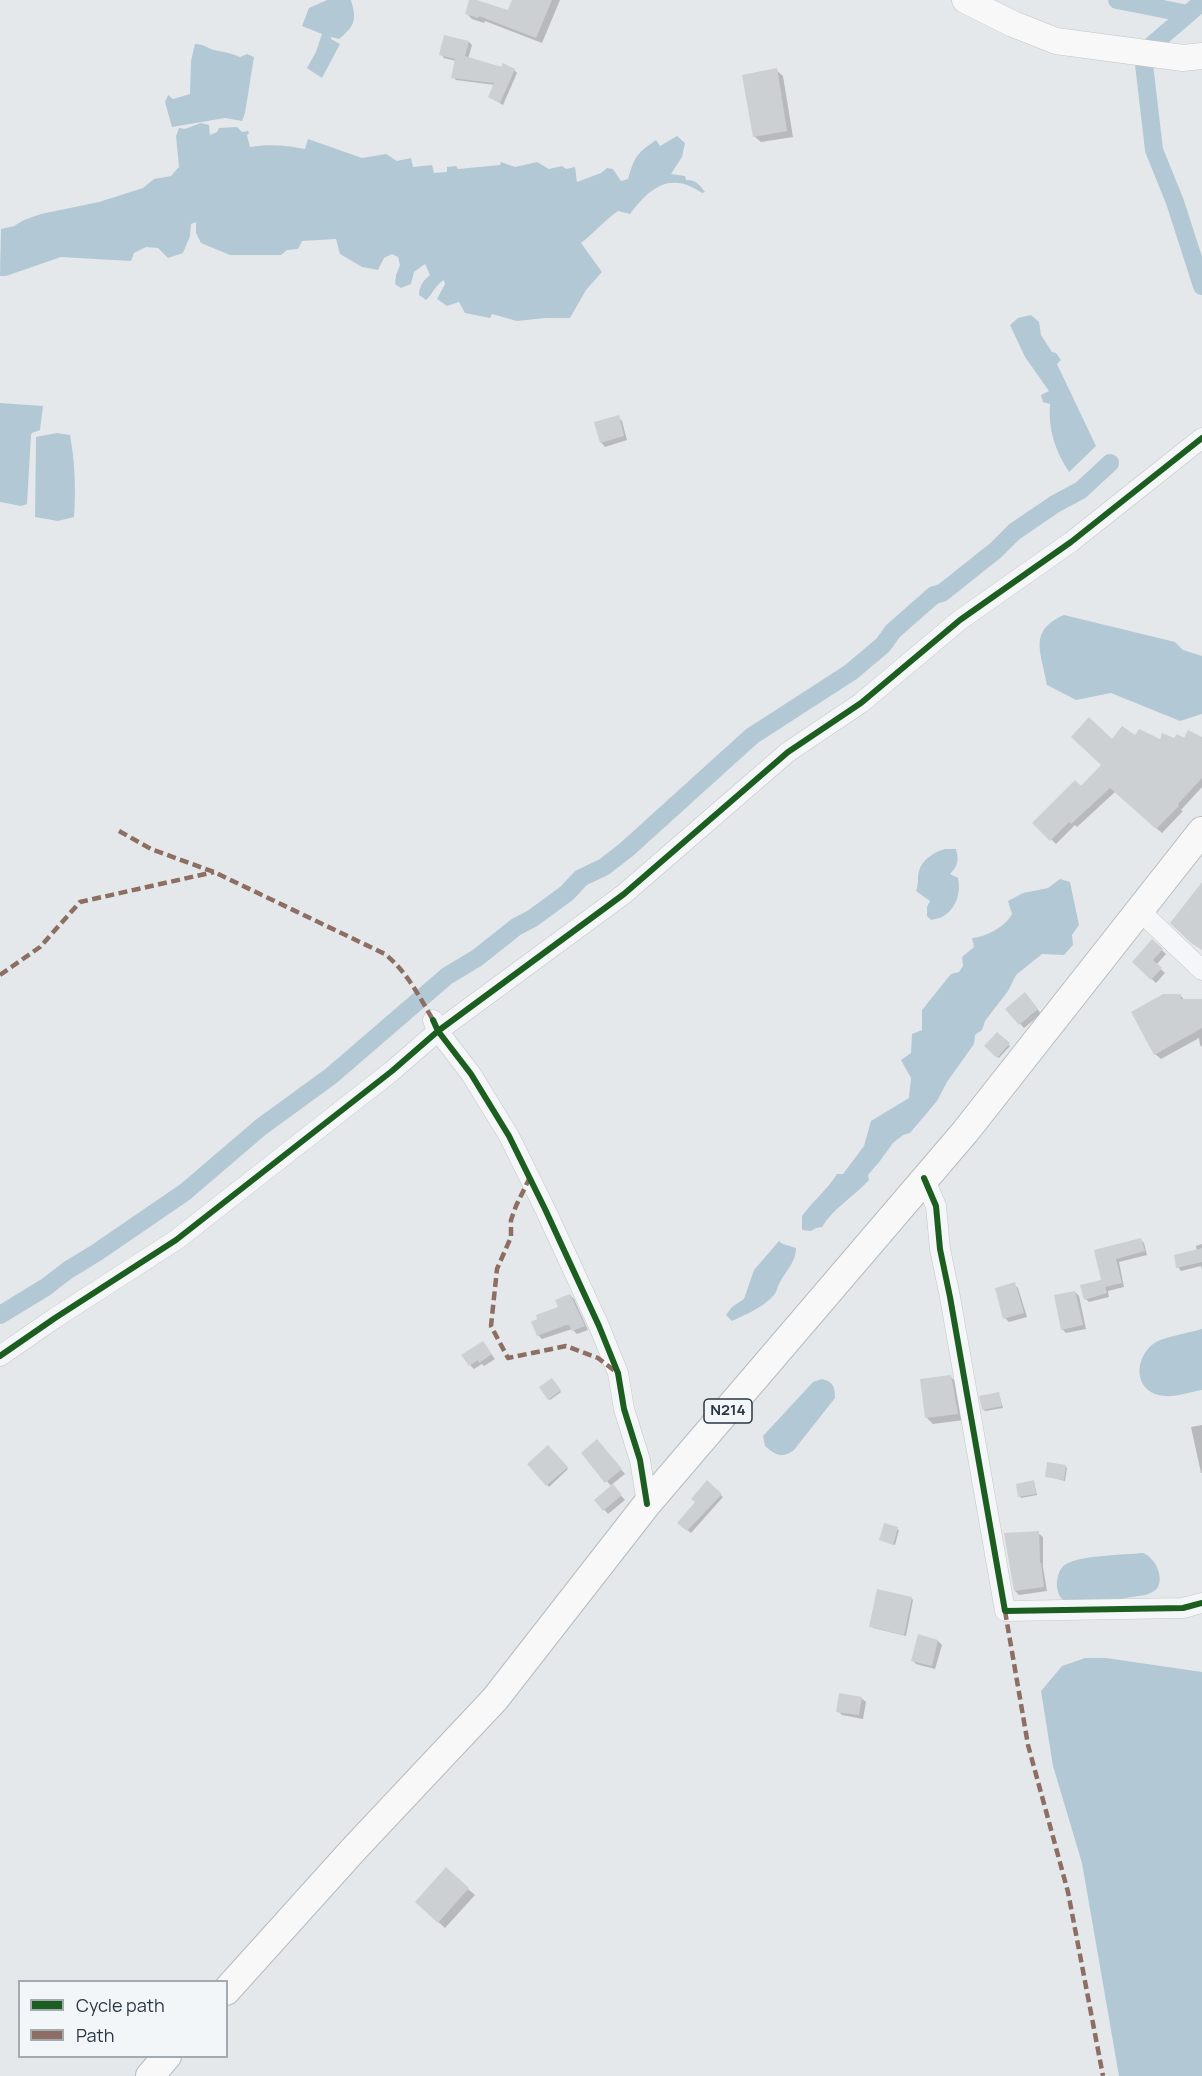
<!DOCTYPE html>
<html>
<head>
<meta charset="utf-8">
<style>
  body { margin:0 }
  #map { position:relative; width:1202px; height:2076px; overflow:hidden; background:#e5e8ea; font-family:Manrope,sans-serif }
  canvas { display:block }
  .legend { position:absolute; left:18px; top:1980px; width:210px; height:78px; box-sizing:border-box; background:#f3f6f9; border:2px solid #a3aab1; margin:0; padding:8px 10px; list-style:none; font-size:18px; color:#2a3745 }
  .legend li { display:flex; align-items:center; gap:12px; height:30px }
  .legend b { width:30px; border:2px solid #a3aab1 }
</style>
</head>
<body>
<div id="map">
<canvas width="1202" height="2076"></canvas>
<ul class="legend">
<li><b style="height:8px;background:#1b5e20"></b>Cycle path</li>
<li><b style="height:8px;background:#8d6e63"></b>Path</li>
</ul>
</div>
<script>
const ctx = document.querySelector('canvas').getContext('2d');
ctx.lineJoin = 'round';
function fill(path, color) { ctx.fillStyle = color; ctx.fill(path, 'evenodd'); }
function stroke(path, color, width, dash) { ctx.strokeStyle = color; ctx.lineWidth = width; ctx.lineCap = dash ? 'butt' : 'round'; ctx.setLineDash(dash || []); ctx.stroke(path); }
function label(font, color, halo, rows, align = 'center') {
  ctx.font = font + ' Manrope,sans-serif'; ctx.lineWidth = 4.5; ctx.setLineDash([]); ctx.textBaseline = 'middle'; ctx.strokeStyle = halo; ctx.fillStyle = color; for (const [text, x, y, turn = 0] of rows) {
    ctx.save(); ctx.translate(x, y); ctx.rotate((+turn || 0) * Math.PI / 180); ctx.textAlign = isNaN(turn) ? turn : align; if (halo) ctx.strokeText(text, 0, 0); ctx.fillText(text, 0, 0); ctx.restore();
  }
}
fill(new Path2D(`
  M327,0H351C357,20 355,26 339,39L331,37V39L340,44L322,78L307,68L316,52L322,34L302,26L309,8Z
  M195,44C204,44 207,48 214,50C224,52 231,53 240,57L247,54L254,57L245,113L242,121L225,118L172,127L165,102L168,95L173,99L190,94L191,61Z
  M201,123L209,125L210,135L217,132L219,128L237,127L242,132L248,131L249,133L247,135L250,147C269,144 286,145 305,149L308,139L362,158L386,154L397,161L411,158L413,167L432,165L434,173L447,172V167L456,166L458,169L500,165L501,162L515,167L537,162L549,169L562,166L566,169L575,167L577,182L601,173L607,168L613,169L621,181L628,179C635,156 636,154 656,140L660,146L677,136L685,143L682,157L671,174L685,176L686,180C695,179 700,185 705,192L702,193C671,171 650,187 630,214L618,211C604,221 594,233 581,243L602,272L586,290L570,318H546L517,321L492,314L490,318L465,313L459,302L447,306L437,299L445,284L444,280C435,285 433,294 426,300L419,295C419,287 424,279 430,275L425,264L414,272L411,284L401,288L395,284L396,275L400,265L398,257L392,254L384,258L378,270L362,267L340,254L336,239L302,241L298,249L287,250L281,255H230L201,243L196,233V222L191,224L190,236L183,253L168,258L158,248L146,247L134,253L131,261L61,257L6,276H0L1,229L14,226L24,220L41,214L99,202L143,188L154,179L171,176L179,167L176,136L179,128L185,129Z
  M1031,315L1039,322L1041,335L1052,352L1056,353L1061,360L1057,364L1096,446L1069,472C1055,451 1048,429 1050,404L1043,402L1041,395L1049,391L1025,357L1010,325L1018,318Z
  M0,403L43,406L40,430L32,433L31,435L27,504L21,506L0,502Z
  M57,433L70,435C75,463 76,488 74,517L58,521L35,517L36,437Z
  M1064,615L1175,642L1183,650L1202,656V714L1180,721L1111,693L1076,700L1047,685C1042,653 1027,631 1064,615Z
  M945,849H956C959,860 958,866 950,874L958,878C961,891 957,907 945,915C942,918 935,919 931,920L927,916V907L930,901L916,891C919,884 917,878 919,871C922,859 935,852 945,849Z
  M1060,879L1070,882L1079,925L1072,935L1073,945L1064,955L1042,954L1016,975L1008,991L985,1021L982,1030L975,1035L974,1044L947,1082L937,1101L910,1133L903,1135L893,1143L880,1161L868,1175L869,1180C854,1197 833,1208 822,1227L816,1228L811,1231L802,1230V1216C813,1201 827,1190 837,1174H843L864,1146L871,1121L909,1098L911,1078L901,1060L911,1053L912,1034L922,1030V1010L951,974L959,972L963,966L962,957L974,947L972,938C986,937 1005,927 1012,914L1008,901L1023,893L1048,888Z
  M779,1241L783,1244L796,1248C796,1262 786,1271 780,1282C777,1287 777,1292 774,1295C763,1308 746,1314 732,1321L726,1315L732,1307L744,1299L754,1270Z
  M1202,1329V1390C1190,1392 1176,1397 1165,1396C1135,1394 1132,1361 1153,1344C1162,1337 1189,1333 1202,1329Z
  M822,1379C833,1382 835,1386 835,1398L794,1450C783,1459 775,1455 765,1446L763,1436L813,1382Z
  M1143,1553C1154,1557 1164,1575 1158,1587C1156,1591 1150,1593 1146,1595C1121,1598 1093,1606 1068,1602C1053,1599 1054,1571 1066,1564C1083,1555 1123,1555 1143,1553Z
  M1085,1658H1106L1202,1672V2076H1119L1082,1863L1053,1766L1041,1691L1062,1666Z`), '#b3c8d5');
fill(new Path2D(`
  M471,0L508,12L514,0H560L542,43L485,21L484,23L472,19L466,13Z
  M469,42L472,45L468,59L514,70L517,73L503,105L489,97L495,85L456,80L453,77L456,61L444,58L441,54Z
  M776,70L783,76L793,137L761,142L754,136Z
  M618,417L622,421L627,440L605,447L601,442Z
  M1136,737L1161,741L1202,738V787L1181,810L1183,811L1162,833L1115,792L1077,827L1075,825L1056,844L1034,823L1081,788L1103,766L1113,741Z
  M1153,942L1166,954L1156,965L1165,973L1156,983L1134,962Z
  M1181,996L1185,1001L1202,1000V1047L1200,1045L1199,1038L1161,1059L1155,1054Z
  M1029,998L1041,1014L1024,1028L1007,1009Z
  M997,1034L1010,1046L999,1058L986,1046Z
  M1141,1240L1144,1243L1147,1255L1119,1262L1124,1287L1108,1291L1109,1297L1089,1302L1086,1299L1103,1281L1095,1252Z
  M1202,1244V1270L1201,1266L1181,1271L1178,1267L1197,1251L1196,1246Z
  M1014,1284L1018,1288L1027,1317L1009,1322L1005,1318Z
  M1075,1292L1079,1296L1086,1329L1066,1333L1062,1329Z
  M570,1295L574,1299L588,1330L577,1334L572,1329L542,1339L538,1335Z
  M483,1343L495,1359L484,1366L482,1364L474,1369L470,1365Z
  M951,1377L957,1383L964,1420L933,1424L926,1417Z
  M553,1381L561,1392L550,1400L549,1399Z
  M999,1394L1003,1408L985,1411L983,1409Z
  M1202,1425V1473H1201L1191,1427Z
  M601,1445L625,1474L611,1485L625,1500L608,1514L596,1500L612,1487L583,1453Z
  M548,1447L568,1469L549,1487L529,1464Z
  M1065,1466L1067,1468L1065,1481L1046,1476Z
  M1034,1482L1037,1495L1021,1498L1020,1496Z
  M707,1483L723,1497L691,1533L679,1523L697,1502Z
  M885,1525L899,1530L895,1545L881,1540Z
  M1038,1533L1043,1537V1567L1047,1591L1019,1595L1015,1591Z
  M911,1598L913,1600L906,1636L873,1628Z
  M919,1636L938,1641L942,1645L935,1669L916,1664L912,1660Z
  M861,1698L866,1702L863,1719L842,1715L838,1711Z
  M468,1889L475,1895L445,1928L423,1908Z`), '#0003');
stroke(new Path2D(`
  M1117,0L1188,14
  M1202,2L1153,44L1144,64L1154,150L1175,202L1202,286
  M0,1315L46,1287L68,1270L96,1253L185,1192L261,1127L331,1076L447,976L477,958L516,927L533,918L567,893L581,878L604,867L626,850L752,736L851,672L883,645L893,631L934,595L942,593L996,550L1014,532L1055,504L1081,490L1110,463`), '#b3c8d5', 18);
fill(new Path2D(`
  M469,0H477L508,10L512,0H552L536,38L479,16L478,18L465,14Z
  M444,35L469,41L465,56L501,67L503,63L515,69L500,103L488,97L494,83L451,78L455,59L439,55Z
  M777,68L787,131L753,137L742,75Z
  M619,415L624,436L600,443L594,422Z
  M1089,717L1112,739L1122,726L1135,735L1139,729L1160,739L1162,733L1174,738L1177,734L1184,738L1188,730L1202,737V778L1178,804L1179,806L1156,829L1110,788L1071,824L1069,822L1050,841L1032,823L1075,780L1081,786L1101,765L1071,737Z
  M1202,882V950L1191,943L1170,923Z
  M1152,939L1163,949L1153,960L1162,968L1151,980L1132,962Z
  M1025,992L1038,1009L1019,1025L1005,1009Z
  M1163,994H1181V999H1202V1028L1154,1055L1131,1012Z
  M997,1032L1010,1043L997,1058L984,1046Z
  M1141,1238L1145,1251L1116,1259L1122,1283L1105,1287L1107,1293L1084,1300L1080,1285L1101,1280L1094,1250Z
  M1202,1248V1262L1176,1268L1174,1255Z
  M1015,1282L1024,1313L1003,1319L995,1288Z
  M1075,1291L1083,1325L1061,1330L1054,1295Z
  M570,1294L585,1326L572,1331L569,1325H566L537,1336L531,1322L537,1319L536,1315L558,1307L555,1300Z
  M483,1341L492,1354L479,1363L478,1360L469,1366L461,1355Z
  M951,1375L958,1414L925,1418L920,1379Z
  M552,1378L561,1390L548,1400L539,1387Z
  M999,1392L1002,1406L982,1410L979,1396Z
  M597,1439L622,1469L605,1483L581,1453Z
  M548,1445L568,1467L546,1486L527,1464Z
  M1047,1462L1066,1465L1064,1480L1045,1477Z
  M707,1480L722,1494L687,1531L677,1523L695,1502L691,1499Z
  M1034,1480L1036,1494L1018,1497L1016,1484Z
  M613,1484L622,1495L603,1511L594,1500Z
  M884,1523L898,1527L893,1545L879,1540Z
  M1039,1531L1040,1563H1041L1044,1587L1014,1591L1004,1533Z
  M877,1589L912,1597L904,1635L869,1627Z
  M918,1634L938,1640L932,1666L911,1661Z
  M839,1693L862,1697L859,1715L836,1712Z
  M446,1867L469,1888L438,1923L415,1902Z`), '#cdd0d3');
const minor = new Path2D(`
  M1140,911L1202,970
  M433,1020L438,1031L471,1074L509,1136L545,1209L599,1326L618,1373L624,1409L640,1460L647,1504
  M924,1178L936,1206L940,1249L950,1297L1005,1611L1183,1608L1202,1603
  M0,1356L55,1318L176,1240L392,1071L438,1031L624,894L788,752L861,703L960,620L1071,542L1202,438`);
const major = new Path2D(`
  M965,0L1013,24L1056,41L1183,58L1202,56`);
const highway = new Path2D(`
  M226,1991L354,1849L495,1699L647,1504L965,1132L1202,831
  M150,2076L167,2056`);
stroke(minor, '#c3c6c8', 21);
stroke(major, '#c1c5c8', 27);
stroke(highway, '#b7bbbf', 30);
stroke(minor, '#f4f6f7', 20);
stroke(major, '#f8f8f8', 26);
stroke(highway, '#f8f8f8', 28);
stroke(new Path2D(`
  M119,831L151,849L214,872L385,954C407,972 419,996 433,1020
  M0,975L40,947L80,902L214,872
  M530,1177L516,1206L511,1220V1237L497,1269L491,1326L508,1358L566,1346L598,1358L615,1371
  M1005,1611L1028,1745L1068,1892L1103,2076`), '#8d6e63', 4.5, [9, 4.5]);
stroke(new Path2D(`
  M433,1020L438,1031L471,1074L509,1136L545,1209L599,1326L618,1373L624,1409L640,1460L647,1504
  M924,1178L936,1206L940,1249L950,1297L1005,1611L1183,1608L1202,1603
  M0,1356L55,1318L176,1240L392,1071L438,1031L624,894L788,752L861,703L960,620L1071,542L1202,438`), '#1b5e20', 6);
for (const [x, y, w] of [
  [728,1411,48]
]) { const box = new Path2D(); box.roundRect(x - w / 2, y - 12, w, 24, 4.5); ctx.fillStyle = '#f3f6f9'; ctx.fill(box); stroke(box, '#2a3745', 1.5); }
label('bold 15px', '#2a3745', null, [
  ["N214",728,1411]
]);
</script>
</body>
</html>
